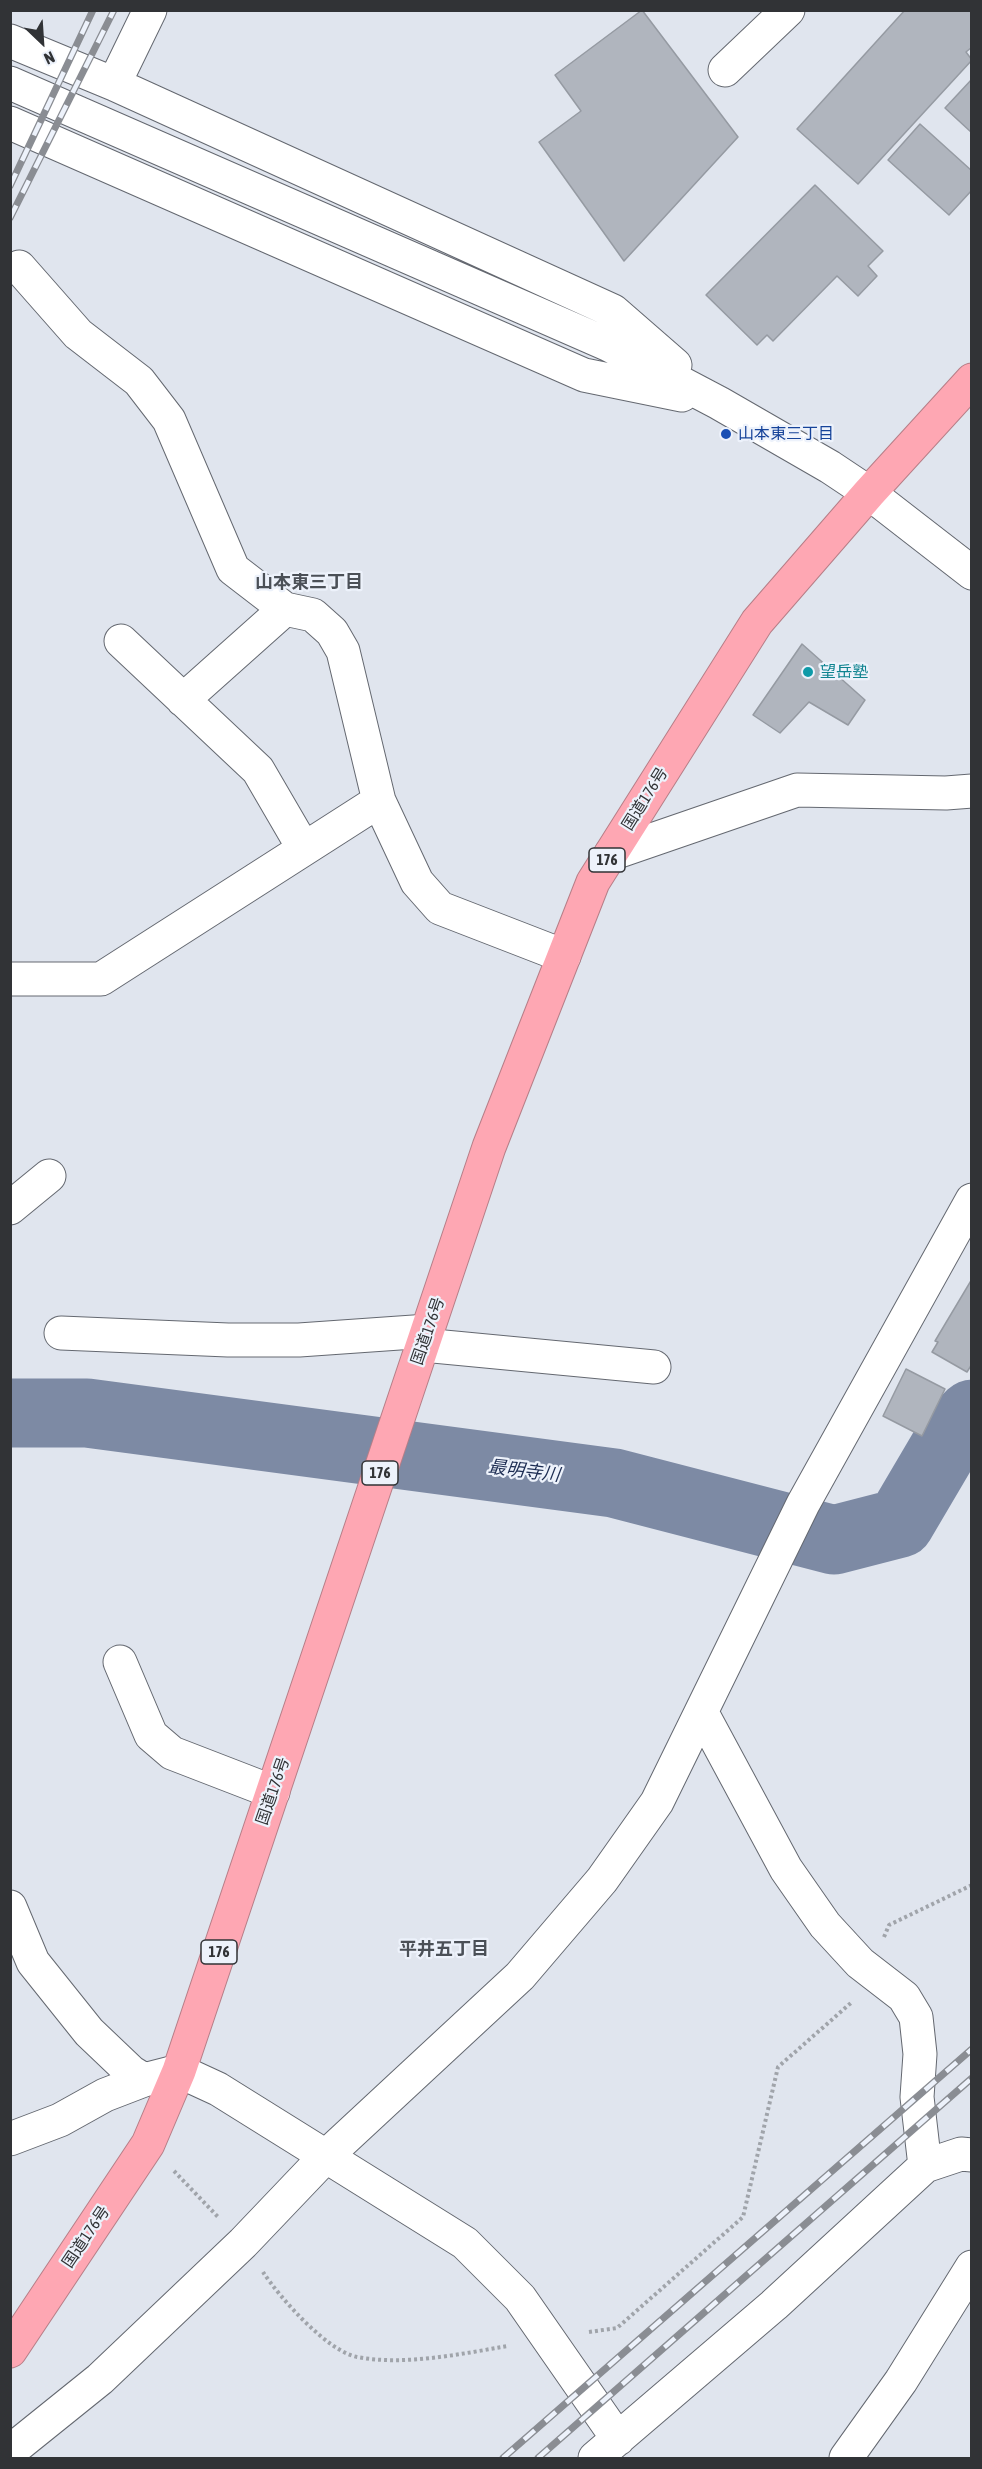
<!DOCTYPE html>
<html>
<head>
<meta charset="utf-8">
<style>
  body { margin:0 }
  #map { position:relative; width:982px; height:2469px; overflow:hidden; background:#e0e5ee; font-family:"Asap Condensed",sans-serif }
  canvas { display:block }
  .frame { position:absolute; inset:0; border:12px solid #313336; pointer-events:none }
  .north { position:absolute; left:12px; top:12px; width:60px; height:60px; -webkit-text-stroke:4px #edf2fb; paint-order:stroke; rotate:155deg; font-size:16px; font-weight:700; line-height:24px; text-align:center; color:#313336 }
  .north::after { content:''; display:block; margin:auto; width:21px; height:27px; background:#313336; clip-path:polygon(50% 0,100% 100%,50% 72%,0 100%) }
</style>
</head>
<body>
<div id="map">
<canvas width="982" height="2469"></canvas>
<div class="frame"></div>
<div class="north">N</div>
</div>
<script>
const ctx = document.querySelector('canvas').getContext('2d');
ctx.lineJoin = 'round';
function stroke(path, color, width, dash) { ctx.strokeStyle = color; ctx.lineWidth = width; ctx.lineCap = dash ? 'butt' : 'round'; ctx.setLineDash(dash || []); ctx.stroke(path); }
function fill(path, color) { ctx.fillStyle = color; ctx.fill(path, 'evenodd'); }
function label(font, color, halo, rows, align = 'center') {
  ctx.font = font + ' "Asap Condensed","Noto Sans JP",sans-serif'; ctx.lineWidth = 4.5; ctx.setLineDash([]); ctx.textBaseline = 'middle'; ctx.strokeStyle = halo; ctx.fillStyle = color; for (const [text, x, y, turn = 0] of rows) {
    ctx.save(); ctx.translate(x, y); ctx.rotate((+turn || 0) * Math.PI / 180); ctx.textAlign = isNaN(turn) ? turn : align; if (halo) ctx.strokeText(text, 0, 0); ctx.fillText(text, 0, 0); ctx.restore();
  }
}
stroke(new Path2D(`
  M10,1413H87L614,1483L834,1540L900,1523L953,1433L972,1414`), '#7d8aa4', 69);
const building = new Path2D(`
  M642,10L738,137L624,261L539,142L581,111L555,75Z
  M905,10H972V47L966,52L972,60L858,184L797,129Z
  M972,79V133L945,108Z
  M920,124L972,171V190L949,215L888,160Z
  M815,185L883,251L868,266L877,276L858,296L837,276L773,341L767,335L757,345L706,295Z
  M802,644L865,700L848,725L809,702L780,733L753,715Z
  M972,1279V1364L967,1372L932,1352L938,1342L935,1341Z
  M906,1369L945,1389L922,1436L883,1416Z`);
fill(building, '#b0b5be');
stroke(building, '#959aa2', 1.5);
const minor = new Path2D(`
  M10,41L114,84L613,311L675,365
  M725,70L788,10
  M10,83L609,345L719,403L830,467L869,493L972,573
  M114,84L150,10
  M10,123L584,375L682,395
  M19,267L78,334L139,381L169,420L233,569L285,609L313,615L332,632L343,651L379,801L417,882L440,908L564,956
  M121,641L258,770L304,849
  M183,700L285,609
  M611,854L797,790L946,793L972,791
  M10,979H101L379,801
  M10,1208L49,1176
  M61,1333L228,1340H299L428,1331
  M423,1345L654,1367
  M120,1662L151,1735L172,1753L273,1792
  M702,1713L786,1869L825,1925L860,1963L904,1997L916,2017L920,2054L917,2097L925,2166
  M10,1907L33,1962L89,2032L131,2072L144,2080
  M10,2139L60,2120L105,2095L144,2080L179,2071L218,2089L465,2243L520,2298L618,2439
  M10,2447L18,2445L100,2379L243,2243L325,2157L520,1976L602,1880L657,1802L803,1504L972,1200
  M595,2458L774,2305L925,2166L961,2154L972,2155
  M846,2458L901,2381L972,2267`);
const highway = new Path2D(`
  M10,2351L148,2144L179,2071L489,1147L593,882L757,622L869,493L972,380`);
stroke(minor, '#646870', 35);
stroke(highway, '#b67e87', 35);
stroke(new Path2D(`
  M884,1937L889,1925L972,1885
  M174,2171L219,2218
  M263,2272C280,2298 327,2351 357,2357C405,2366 460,2354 508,2346
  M589,2332L617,2328L743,2217L778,2067L852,2002`), '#a0a4aa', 4, [3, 3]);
stroke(minor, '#fff', 33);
stroke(highway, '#fea7b3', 33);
const rail = new Path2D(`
  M10,186L93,10
  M10,218L114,10
  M503,2458L972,2049
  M538,2458L972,2078`);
stroke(rail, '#8a8d93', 7);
stroke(rail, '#edf2fb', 4.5, [14]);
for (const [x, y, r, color] of [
  [726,434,6,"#1a4fb4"],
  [808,672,6,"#0f9aa8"]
]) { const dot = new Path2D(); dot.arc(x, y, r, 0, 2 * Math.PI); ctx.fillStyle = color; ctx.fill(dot); stroke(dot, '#edf2fb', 2); }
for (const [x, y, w] of [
  [607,860,36],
  [380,1473,36],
  [219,1952,36]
]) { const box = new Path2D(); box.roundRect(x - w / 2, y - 12, w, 24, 4.5); ctx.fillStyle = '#edf2fb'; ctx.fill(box); stroke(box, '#313336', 1.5); }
label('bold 15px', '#313336', null, [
  ["176",607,860],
  ["176",380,1473],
  ["176",219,1952]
]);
label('16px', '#164399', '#edf2fb', [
  ["山本東三丁目",738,434]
], 'left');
label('16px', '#0d838f', '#edf2fb', [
  ["望岳塾",820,672]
], 'left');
label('16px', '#313336', '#edf2fb', [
  ["国道176号",645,799,-58],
  ["国道176号",428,1331,-71],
  ["国道176号",273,1791,-71],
  ["国道176号",86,2237,-56]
]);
label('bold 18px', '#4b5057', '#edf2fb', [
  ["山本東三丁目",309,582],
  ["平井五丁目",444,1949]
]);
label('italic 18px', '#1c2c52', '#edf2fb', [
  ["最明寺川",524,1471,7]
]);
</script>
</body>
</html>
